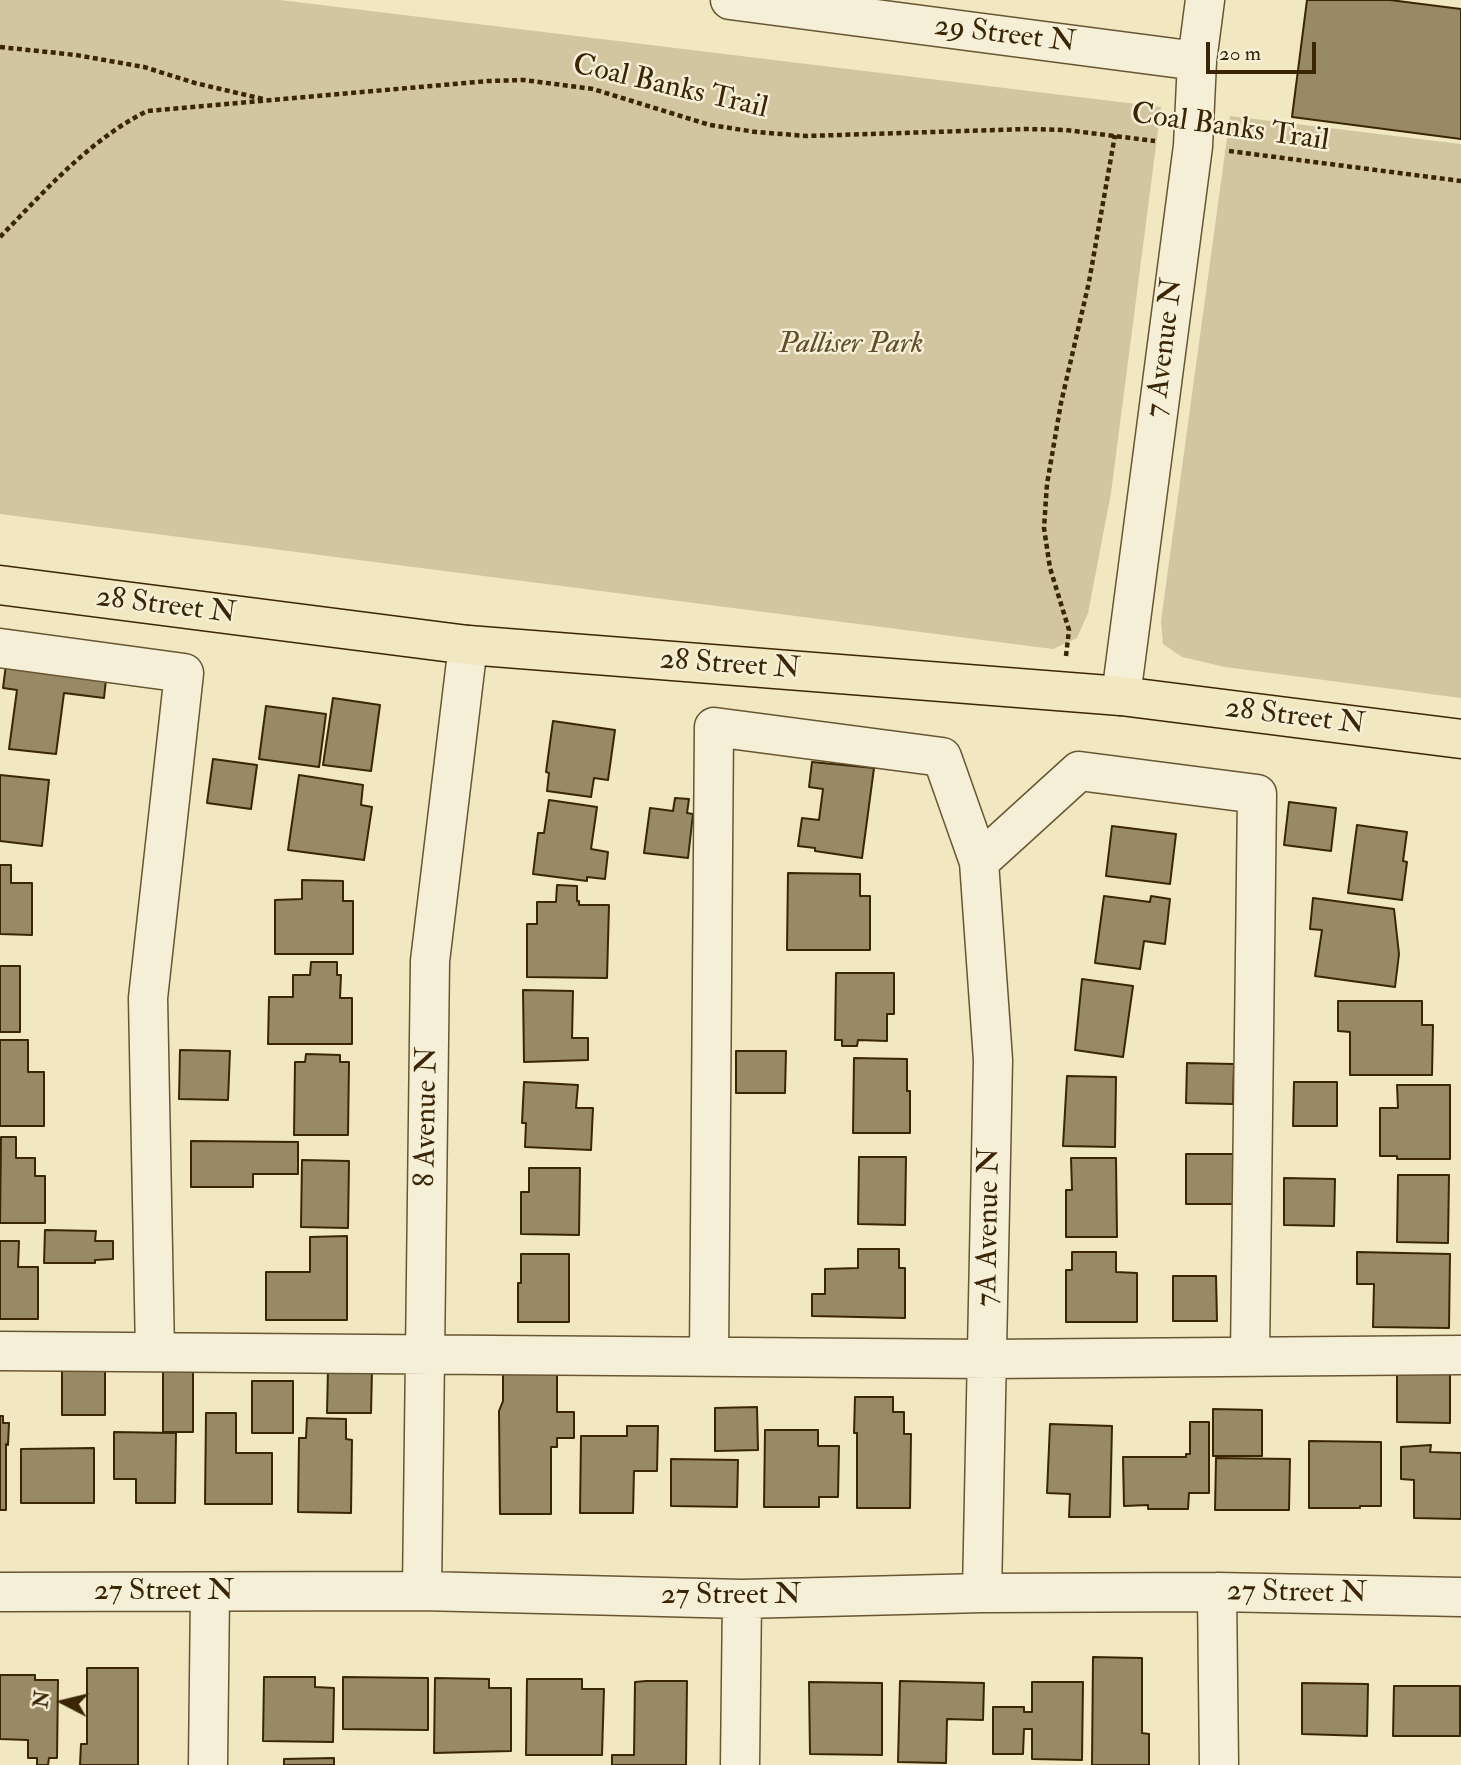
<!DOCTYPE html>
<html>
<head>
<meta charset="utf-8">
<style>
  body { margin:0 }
  #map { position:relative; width:1461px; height:1765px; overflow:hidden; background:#f1e7c1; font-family:"IM FELL Double Pica",serif }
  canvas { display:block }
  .north { position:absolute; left:28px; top:1667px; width:70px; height:70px; -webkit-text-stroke:5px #f6efd7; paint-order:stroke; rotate:277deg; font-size:19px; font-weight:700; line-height:28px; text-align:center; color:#3a2604 }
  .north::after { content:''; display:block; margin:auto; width:24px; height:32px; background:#3a2604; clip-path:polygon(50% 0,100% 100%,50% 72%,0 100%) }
  .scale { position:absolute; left:1206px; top:42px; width:110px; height:32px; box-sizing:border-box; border:4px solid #3a2604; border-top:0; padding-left:9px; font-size:21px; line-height:24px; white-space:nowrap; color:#3a2604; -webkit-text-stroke:5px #f6efd7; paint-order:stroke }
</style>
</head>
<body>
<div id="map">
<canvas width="1461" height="1765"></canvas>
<div class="north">N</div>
<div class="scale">20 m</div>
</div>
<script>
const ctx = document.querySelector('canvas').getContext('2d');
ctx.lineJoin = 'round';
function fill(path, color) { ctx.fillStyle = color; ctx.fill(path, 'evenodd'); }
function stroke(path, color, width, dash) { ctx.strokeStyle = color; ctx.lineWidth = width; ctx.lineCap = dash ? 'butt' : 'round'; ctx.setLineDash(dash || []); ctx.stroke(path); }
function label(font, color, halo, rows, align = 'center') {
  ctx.font = font + ' "IM FELL Double Pica",serif'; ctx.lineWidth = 5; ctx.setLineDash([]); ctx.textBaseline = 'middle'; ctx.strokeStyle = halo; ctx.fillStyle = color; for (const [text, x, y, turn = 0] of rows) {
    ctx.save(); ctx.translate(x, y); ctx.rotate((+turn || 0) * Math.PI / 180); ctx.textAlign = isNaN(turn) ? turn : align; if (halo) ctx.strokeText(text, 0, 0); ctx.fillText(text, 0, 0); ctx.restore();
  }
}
fill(new Path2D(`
  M0,0H280L1161,107L1111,493L1088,613L1077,638L1053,649L0,514Z
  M1230,116L1461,144V698L1225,667L1182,657L1163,644L1161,621Z`), '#d2c6a1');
const building = new Path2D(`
  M1307,0H1390L1461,9V139L1292,117Z
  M7,657L107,670L104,698L64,693L56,754L9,749L17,690L3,688Z
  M333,698L380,705L371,771L323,765Z
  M266,706L326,714L319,767L259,759Z
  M553,721L615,730L608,780L594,778L591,797L547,791L549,773L546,772Z
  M213,759L257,765L251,809L207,803Z
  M812,762L874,768L862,858L815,851V848L798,846L802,818L819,820L823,789L809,787Z
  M0,775L49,780L42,846L0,841Z
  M299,775L363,785L361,805L372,807L364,860L288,850Z
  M675,798L689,799L687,813L693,814L688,858L644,853L650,808L673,811Z
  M549,800L597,807L591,849L608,852L605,879L587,877V881L533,874L538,833H544Z
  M1289,802L1336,808L1331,851L1284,845Z
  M1357,825L1407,832L1403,861L1407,862L1402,900L1348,893Z
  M1112,826L1176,834L1170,884L1106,876Z
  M0,865H11V883H32V935L0,934Z
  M788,873L860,874V896H870V950H787Z
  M302,880L343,881V901H353V954H275V900L302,899Z
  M557,885L577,886V901H579V905H609L607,978L527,977V924H537V902H556Z
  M1104,896L1150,902L1151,896L1170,899L1165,944L1144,941L1140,969L1095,963Z
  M1313,898L1394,909L1399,954L1395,987L1315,976L1322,930L1310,929Z
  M311,962H337V975H341L340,998H352V1044H268L269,997H293V975H310Z
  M0,966H20V1032H0Z
  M836,973H894V1014H887V1041L858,1040L857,1046H842V1040H835Z
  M1082,979L1133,986L1123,1057L1075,1050Z
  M523,990L573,991L572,1038H588V1060L524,1062Z
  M1338,1001H1422V1025H1433L1432,1075H1350V1032L1338,1031Z
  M0,1040H28V1072H44V1126H0Z
  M180,1050L230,1051L228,1100L179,1099Z
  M736,1051H786L785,1093H736Z
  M306,1054L340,1055V1062H349L348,1135H294L295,1062H305Z
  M854,1058L907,1059V1091H910V1133H853Z
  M1187,1063L1234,1064L1233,1104L1186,1103Z
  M1067,1076L1116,1077L1115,1147L1063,1146Z
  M524,1082L578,1085L576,1108H593L591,1150L525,1147L526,1123H522Z
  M1294,1082H1337V1126H1293Z
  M1397,1085H1450V1159H1397V1156H1380V1108H1398Z
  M1,1137H16V1158H35V1176H45V1223H0Z
  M191,1141L298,1142V1174H253V1187H191Z
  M1186,1154H1234V1204H1186Z
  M859,1157H906L905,1225L858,1224Z
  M1071,1158H1116L1117,1237H1066V1190H1072Z
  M302,1160L349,1161L348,1228L301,1227Z
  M529,1168H580L579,1235L521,1234V1192H529Z
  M1398,1175H1449L1448,1243L1397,1242Z
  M1284,1178L1335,1179L1334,1226L1284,1225Z
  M45,1230L96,1231L95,1241H113V1259L95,1260V1263H44Z
  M347,1236V1320H266V1272H310V1237Z
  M0,1241H19L18,1267H38V1319H0Z
  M858,1249H899V1268H905V1318L812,1316V1294H825V1269L858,1268Z
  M1072,1252H1116V1272L1137,1273V1322H1066V1270H1072Z
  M1357,1252L1450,1254L1449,1328L1373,1327L1374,1284H1357Z
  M521,1254H569V1322H518V1283H521Z
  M1173,1276H1216L1217,1321H1173Z
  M163,1367H193V1432H163Z
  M328,1369L372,1370L371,1413H327Z
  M503,1370H557V1412H574V1438H557V1447H551V1514H500L499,1411L503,1401Z
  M62,1371H105V1415H62Z
  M1397,1373L1450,1374V1423L1397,1422Z
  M252,1381H293V1433H252Z
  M855,1397H893V1412H904V1434H911L910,1508H857V1433H854Z
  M757,1407L758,1450L715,1451V1408Z
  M1213,1409L1262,1410V1456H1213Z
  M206,1413H236V1453H272V1504H205Z
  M0,1416H3V1423H9L8,1445L6,1444V1510H0Z
  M307,1418L346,1419V1439L352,1440L351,1513L298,1512L299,1438H306Z
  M1190,1422H1209V1493H1189L1188,1509H1148V1505L1124,1506L1123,1457H1186V1454H1190Z
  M1050,1424L1112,1426L1110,1517H1069L1070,1494L1047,1493Z
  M627,1426H658L657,1471H634L633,1513H580L581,1436H627Z
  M765,1430H818V1446H839L838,1497H819V1507H764Z
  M114,1432L176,1433L175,1503H136V1479H114Z
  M1309,1441L1381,1442V1506H1360V1508H1309Z
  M1431,1445L1430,1452L1461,1453V1519L1414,1518V1480L1401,1479V1447Z
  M94,1448V1503H21V1449Z
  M1216,1458L1290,1459L1289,1510H1215Z
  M671,1459L738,1460L737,1507L671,1506Z
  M1093,1657L1142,1658V1733L1149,1734V1765H1092Z
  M87,1668H138V1765H80L81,1744H87Z
  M0,1675H35V1680H58L57,1758H49L48,1765H37V1758H28V1740L0,1739Z
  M264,1677H315V1687L334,1688L333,1742L263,1741Z
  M343,1677L428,1678V1730L343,1729Z
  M435,1678L489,1679V1688H511V1751L434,1753Z
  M527,1679H582V1689H604L602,1755H526Z
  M646,1681H687L686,1765H612V1755H634L635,1682Z
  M900,1681L984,1683L983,1720L947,1719L946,1763L898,1762Z
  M809,1682L882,1683V1755L810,1754Z
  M1032,1682H1083L1082,1760L1032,1759V1729H1024L1023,1754H993V1707H1024V1712H1032Z
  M1302,1683L1368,1684L1367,1736L1302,1734Z
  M1394,1686H1460V1736H1393Z
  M334,1758V1765H284V1759Z`);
fill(building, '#998a66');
stroke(building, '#3a2604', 2);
const minor = new Path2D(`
  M730,0L1197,61
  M0,648L184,673L148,998L155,1352
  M1121,696L1193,146L1197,61L1205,0
  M979,862L1079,771L1257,794L1250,1356
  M0,1351L987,1359L1461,1355
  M709,1356L714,727L942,757L979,862L993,1060L982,1593
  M422,1591L430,961L468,645
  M0,1592L422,1591L742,1599L982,1593L1217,1592L1461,1597
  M1217,1592L1219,1765
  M208,1765L210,1593
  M740,1765L742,1599`);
const major = new Path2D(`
  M0,585L468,645L1121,696L1461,739`);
stroke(minor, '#685633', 41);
stroke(major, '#3a2604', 41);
stroke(new Path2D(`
  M0,47L76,55L144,67L195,83L263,99
  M1229,151L1461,181
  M0,237C45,191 88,141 147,111L488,81L524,80L593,89L710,125L756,132L807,136L1027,129L1066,130L1155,141
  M1066,656L1069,630L1050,568L1044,528L1047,484L1061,403L1089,282L1115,135`), '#3a2604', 4.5, [5, 3.5]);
stroke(minor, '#f6efd7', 38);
stroke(major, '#f1e7c1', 38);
label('30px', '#3a2604', '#f6efd7', [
  ["29 Street N",1005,36,7],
  ["Coal Banks Trail",670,88,13],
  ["Coal Banks Trail",1230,129,8],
  ["7 Avenue N",1166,348,-83],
  ["28 Street N",166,607,7],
  ["28 Street N",730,666,4],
  ["28 Street N",1295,718,7],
  ["8 Avenue N",428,1117,-89],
  ["7A Avenue N",990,1227,-89],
  ["27 Street N",164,1593],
  ["27 Street N",1297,1594,1],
  ["27 Street N",731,1597]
]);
label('italic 30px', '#604e2b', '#f6efd7', [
  ["Palliser Park",851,346]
]);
</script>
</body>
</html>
